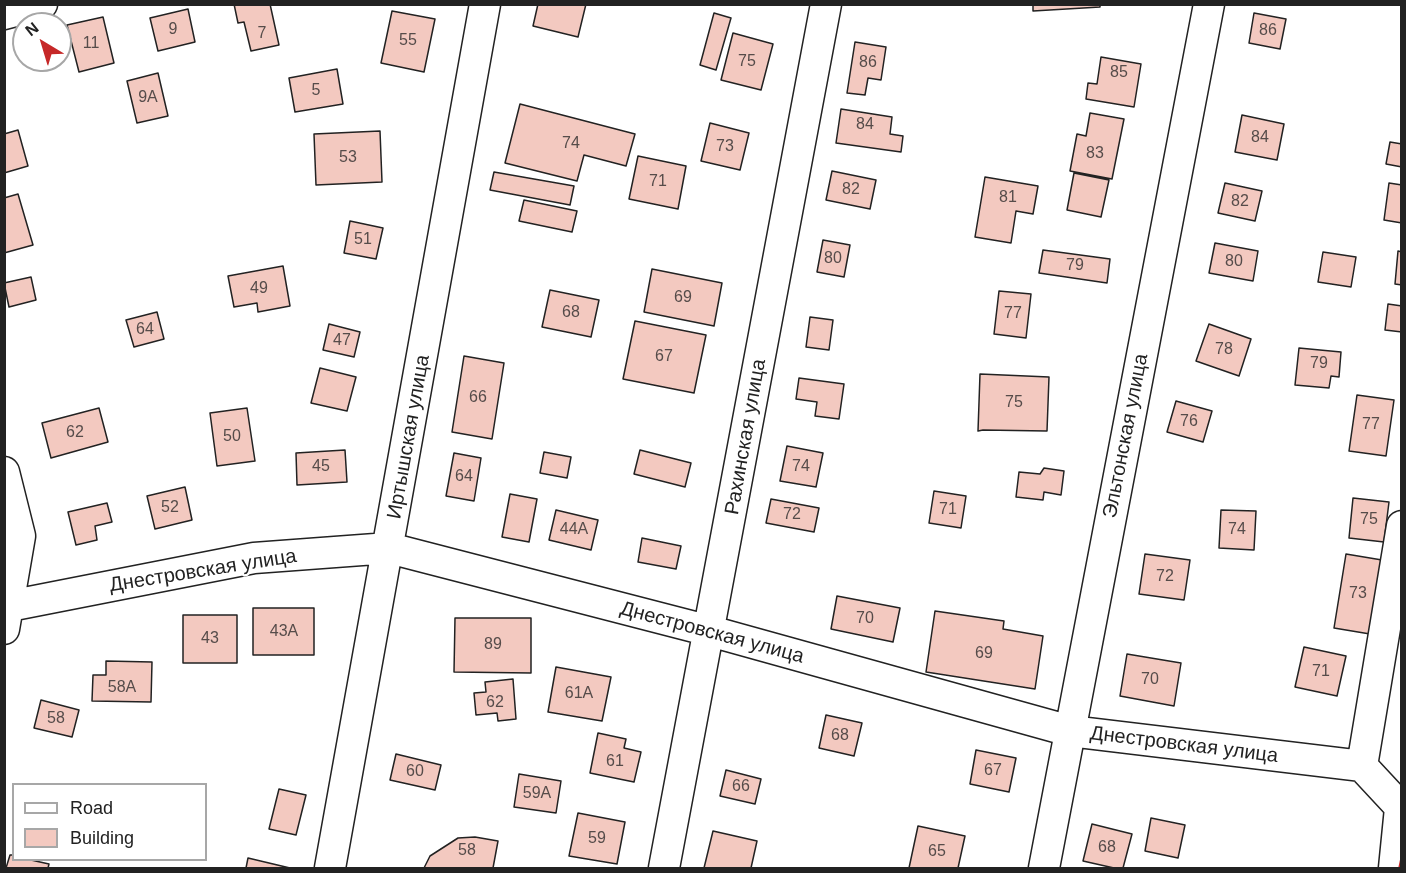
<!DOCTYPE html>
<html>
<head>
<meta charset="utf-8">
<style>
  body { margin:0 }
  #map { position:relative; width:1406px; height:873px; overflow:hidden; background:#fff; font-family:Arial,sans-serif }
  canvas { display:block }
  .frame { position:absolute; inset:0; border:6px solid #222; pointer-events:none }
  .legend { position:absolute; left:12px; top:783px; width:195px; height:78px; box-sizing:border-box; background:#fff; border:2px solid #a7a7a7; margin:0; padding:8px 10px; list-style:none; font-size:18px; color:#222 }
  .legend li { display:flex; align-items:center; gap:12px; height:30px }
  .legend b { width:30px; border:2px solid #a7a7a7 }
  .north { position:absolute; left:12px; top:12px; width:60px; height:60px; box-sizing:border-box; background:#fff; border:2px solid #a7a7a7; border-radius:50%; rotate:322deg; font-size:16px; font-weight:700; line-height:24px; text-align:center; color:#222 }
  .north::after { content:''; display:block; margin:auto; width:21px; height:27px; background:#c62828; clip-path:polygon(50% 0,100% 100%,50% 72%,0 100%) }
</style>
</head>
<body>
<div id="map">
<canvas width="1406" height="873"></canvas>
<div class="frame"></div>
<ul class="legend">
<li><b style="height:8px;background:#fff"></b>Road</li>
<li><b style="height:16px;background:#f3c9c0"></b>Building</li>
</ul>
<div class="north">N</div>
</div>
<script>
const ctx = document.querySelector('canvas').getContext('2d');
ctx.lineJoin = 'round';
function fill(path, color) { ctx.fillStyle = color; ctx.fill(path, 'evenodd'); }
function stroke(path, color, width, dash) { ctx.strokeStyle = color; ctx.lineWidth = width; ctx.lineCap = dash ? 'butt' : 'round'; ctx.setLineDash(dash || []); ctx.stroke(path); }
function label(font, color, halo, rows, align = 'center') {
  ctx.font = font + ' Arial,sans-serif'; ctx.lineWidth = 4.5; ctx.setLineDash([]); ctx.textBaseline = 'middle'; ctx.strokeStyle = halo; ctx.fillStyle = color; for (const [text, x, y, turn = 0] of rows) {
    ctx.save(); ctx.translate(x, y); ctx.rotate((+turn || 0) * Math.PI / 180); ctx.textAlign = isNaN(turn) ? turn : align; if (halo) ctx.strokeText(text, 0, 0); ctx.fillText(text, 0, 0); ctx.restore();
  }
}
const building = new Path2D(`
  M234,4H270L279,45L251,51L244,22L238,23Z
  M538,4H586L578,37L533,26Z
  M1033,4H1100V7L1033,11Z
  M188,9L195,42L158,51L150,18Z
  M392,11L435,19L424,72L381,63Z
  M714,13L731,18L716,70L700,65Z
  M1254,13L1286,19L1280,49L1249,43Z
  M103,17L114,63L79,72L67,25Z
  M733,33L773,44L761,90L721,80Z
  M855,42L886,47L881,80L868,78L865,95L847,93Z
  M1101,57L1141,64L1134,107L1086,99L1088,83L1097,84Z
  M337,69L343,104L295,112L289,78Z
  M158,73L168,116L137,123L127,81Z
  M520,104L635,134L626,166L584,155L577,181L505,163Z
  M841,109L892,117L890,134L903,136L901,152L836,143Z
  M1090,113L1124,119L1112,179L1070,171L1077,134L1086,136Z
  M1242,115L1284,124L1277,160L1235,152Z
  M710,123L749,133L740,170L701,161Z
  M18,130L28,166L4,173V134Z
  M380,131L382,182L316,185L314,134Z
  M1390,142L1402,144V167L1386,164Z
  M638,156L686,166L678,209L629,199Z
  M832,171L876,180L870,209L826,200Z
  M494,172L574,186L570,205L490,190Z
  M1074,173L1109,180L1101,217L1067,210Z
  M985,177L1038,186L1033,214L1016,211L1011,243L975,237Z
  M1225,183L1262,191L1255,221L1218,213Z
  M1389,183L1402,185V223L1384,220Z
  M18,194L33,245L4,253V198Z
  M524,200L577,211L572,232L519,221Z
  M350,221L383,228L376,259L344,253Z
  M823,240L850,245L844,277L817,272Z
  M1215,243L1258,251L1253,281L1209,273Z
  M1043,250L1110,259L1107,283L1039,273Z
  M1398,251L1402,252V285L1395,284Z
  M1323,252L1356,257L1351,287L1318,282Z
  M283,266L290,306L258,312L257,303L234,307L228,276Z
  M652,269L722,283L714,326L644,312Z
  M31,277L36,300L9,307L4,283Z
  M550,290L599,300L591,337L542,327Z
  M999,291L1031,294L1026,338L994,334Z
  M1388,304L1402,306V332L1385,330Z
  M157,312L164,339L134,347L126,320Z
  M810,317L833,320L829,350L806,347Z
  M635,321L706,335L694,393L623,379Z
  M329,324L360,332L354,357L323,350Z
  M1209,324L1251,339L1239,376L1196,361Z
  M1299,348L1341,352L1339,377L1331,376L1329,388L1295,385Z
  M464,356L504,363L492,439L452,432Z
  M320,368L356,377L347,411L311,403Z
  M980,374L1049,377L1047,431L983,430L978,431Z
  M799,378L844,384L839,419L815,416L817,402L796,399Z
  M1357,395L1394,400L1386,456L1349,451Z
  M1176,401L1212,411L1203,442L1167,432Z
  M99,408L108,442L51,458L42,423Z
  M247,408L255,461L217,466L210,413Z
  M787,446L823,453L816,487L780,481Z
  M345,450L347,482L297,485L296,453Z
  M640,450L691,463L685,487L634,474Z
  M544,452L571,457L567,478L540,473Z
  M454,453L481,458L474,501L446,496Z
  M1044,468L1064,471L1061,495L1044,492L1043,500L1016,497L1019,472L1040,474Z
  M185,487L192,520L155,529L147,496Z
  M934,491L966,496L961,528L929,523Z
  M510,494L537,499L529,542L502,537Z
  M1353,498L1389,502L1384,542L1349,538Z
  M771,499L819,508L814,532L766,523Z
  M107,503L112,522L95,526L97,540L76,545L68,512Z
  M556,510L598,520L591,550L549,540Z
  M1221,510L1256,511L1254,550L1219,548Z
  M642,538L681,546L676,569L638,562Z
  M1145,554L1190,560L1184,600L1139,594Z
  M1346,554L1382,560L1370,634L1334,628Z
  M837,596L900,608L893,642L831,629Z
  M253,608H314V655H253Z
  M935,611L1004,621L1003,629L1043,636L1035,689L926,672Z
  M183,615H237V663H183Z
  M455,618H531V673L454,672Z
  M1304,647L1346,656L1337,696L1295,687Z
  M1127,654L1181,663L1174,706L1120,696Z
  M106,661L152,662L151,702L92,701L93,675H106Z
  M556,667L611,677L602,721L548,712Z
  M513,679L516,719L498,721L497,713L476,715L474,693L486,692L485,682Z
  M41,700L79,710L72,737L34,728Z
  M826,715L862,723L854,756L819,748Z
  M598,733L626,739L624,748L641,752L634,782L590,773Z
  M976,750L1016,758L1009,792L970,784Z
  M396,754L441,765L435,790L390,780Z
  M726,770L761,779L755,804L720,796Z
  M519,774L561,781L556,813L514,807Z
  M279,789L306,795L296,835L269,829Z
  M578,813L625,822L617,864L569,856Z
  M1151,818L1185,825L1178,858L1145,851Z
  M1092,824L1132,834L1123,868H1114L1083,861Z
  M918,826L965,836L958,868H909Z
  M713,831L757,841L751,868H704Z
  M475,837L498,841L493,868H424L430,856L458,838Z
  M10,855H14V860H31L49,864L48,868H6Z
  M248,858L290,868H246Z`);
fill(building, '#f3c9c0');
stroke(building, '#222', 1.5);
const minor = new Path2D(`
  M4,14L42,4
  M4,472L20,536L4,629
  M4,607L254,558L389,548L710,631L1070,731L1362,766L1402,809
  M1362,766L1402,526
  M330,868L485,4
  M664,868L826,4
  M1044,868L1209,4
  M1394,868L1400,808`);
stroke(minor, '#222', 33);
stroke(minor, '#fff', 30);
stroke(new Path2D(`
  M1399,868L1402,854`), '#c62828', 1.5, [21, 4.5, 3, 4.5]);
label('16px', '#564c4a', null, [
  ["9",173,30],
  ["86",1268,31],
  ["7",262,34],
  ["55",408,41],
  ["11",91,44],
  ["75",747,62],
  ["86",868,63],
  ["85",1119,73],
  ["5",316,91],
  ["9А",148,98],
  ["84",865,125],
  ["84",1260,138],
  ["74",571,144],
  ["73",725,147],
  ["83",1095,154],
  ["53",348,158],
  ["71",658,182],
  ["82",851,190],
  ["81",1008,198],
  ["82",1240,202],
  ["51",363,240],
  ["80",833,259],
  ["80",1234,262],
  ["79",1075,266],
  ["49",259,289],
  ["69",683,298],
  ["68",571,313],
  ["77",1013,314],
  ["64",145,330],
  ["47",342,341],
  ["78",1224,350],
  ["67",664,357],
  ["79",1319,364],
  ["66",478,398],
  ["75",1014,403],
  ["76",1189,422],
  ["77",1371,425],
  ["62",75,433],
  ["50",232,437],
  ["45",321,467],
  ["74",801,467],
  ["64",464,477],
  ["52",170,508],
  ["71",948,510],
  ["72",792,515],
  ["75",1369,520],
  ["44А",574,530],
  ["74",1237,530],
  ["72",1165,577],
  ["73",1358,594],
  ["70",865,619],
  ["43А",284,632],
  ["43",210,639],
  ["89",493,645],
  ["69",984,654],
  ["71",1321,672],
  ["70",1150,680],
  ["58А",122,688],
  ["61А",579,694],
  ["62",495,703],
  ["58",56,719],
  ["68",840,736],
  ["61",615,762],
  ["67",993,771],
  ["60",415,772],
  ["66",741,787],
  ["59А",537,794],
  ["59",597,839],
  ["68",1107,848],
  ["58",467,851],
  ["65",937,852]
]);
label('20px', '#222', '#fff', [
  ["Эльтонская улица",1126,436,-79],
  ["Иртышская улица",409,437,-80],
  ["Рахинская улица",746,437,-80],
  ["Днестровская улица",203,571,-9],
  ["Днестровская улица",712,633,15],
  ["Днестровская улица",1184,745,7]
]);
</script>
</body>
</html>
